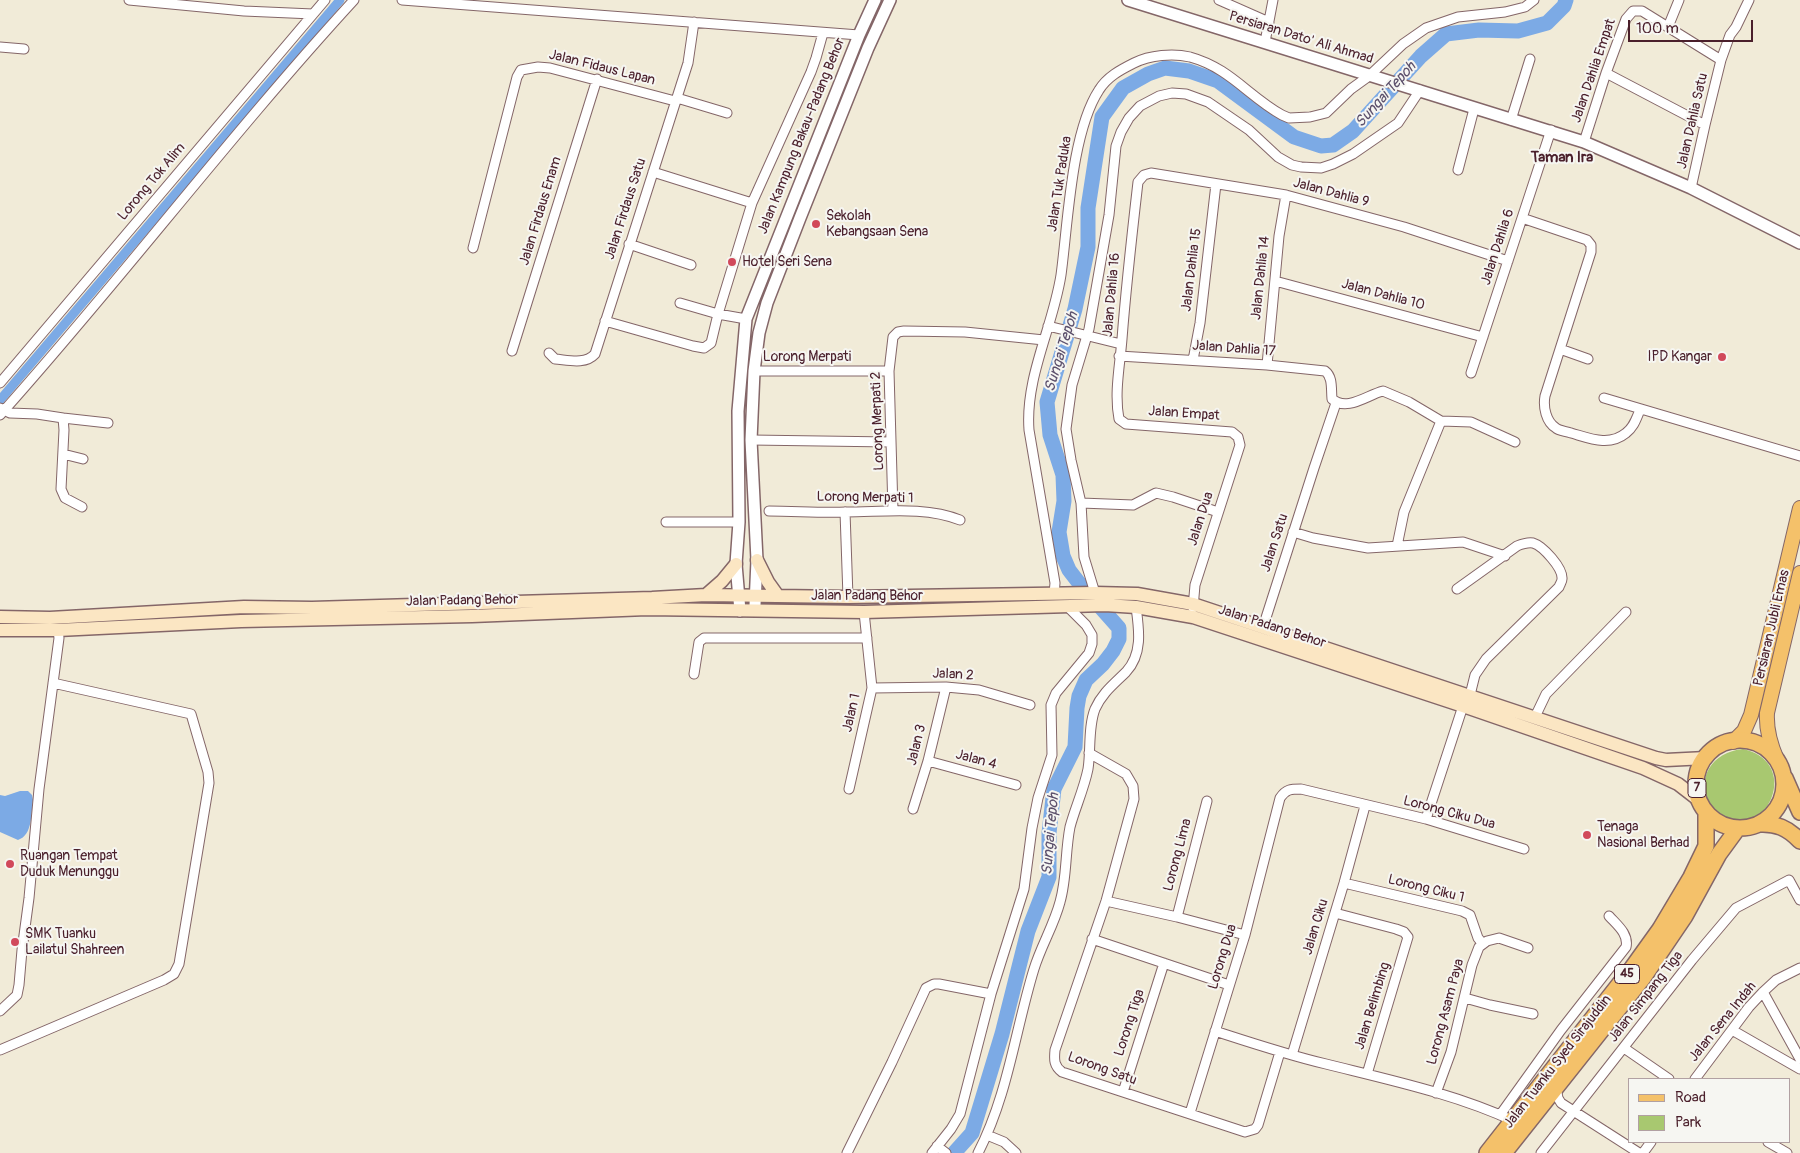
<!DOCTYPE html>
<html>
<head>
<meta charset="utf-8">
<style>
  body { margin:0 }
  #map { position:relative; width:1800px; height:1153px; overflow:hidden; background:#f1ebd8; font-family:Pangolin,sans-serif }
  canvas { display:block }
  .legend { position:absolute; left:1628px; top:1078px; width:162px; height:65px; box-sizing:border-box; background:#f6f6f2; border:1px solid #b1a0a2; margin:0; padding:6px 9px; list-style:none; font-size:15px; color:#4a1f2b }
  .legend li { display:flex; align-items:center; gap:10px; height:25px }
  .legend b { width:25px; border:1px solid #b1a0a2 }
  .scale { position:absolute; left:1628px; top:20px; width:125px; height:22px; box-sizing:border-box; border:2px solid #4a1f2b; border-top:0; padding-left:6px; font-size:15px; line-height:18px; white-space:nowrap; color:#4a1f2b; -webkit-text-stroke:4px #f6f6f2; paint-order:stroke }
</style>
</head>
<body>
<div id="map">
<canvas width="1800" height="1153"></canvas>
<ul class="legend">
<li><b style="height:6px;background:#f4c16a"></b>Road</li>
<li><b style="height:14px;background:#a8c870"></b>Park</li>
</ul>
<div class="scale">100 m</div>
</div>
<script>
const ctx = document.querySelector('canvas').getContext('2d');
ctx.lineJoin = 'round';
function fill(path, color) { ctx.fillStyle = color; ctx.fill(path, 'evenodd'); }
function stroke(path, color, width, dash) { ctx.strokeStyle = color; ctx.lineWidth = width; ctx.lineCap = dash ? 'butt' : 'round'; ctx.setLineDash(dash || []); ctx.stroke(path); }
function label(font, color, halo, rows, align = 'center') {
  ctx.font = font + ' Pangolin,sans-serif'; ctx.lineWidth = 4; ctx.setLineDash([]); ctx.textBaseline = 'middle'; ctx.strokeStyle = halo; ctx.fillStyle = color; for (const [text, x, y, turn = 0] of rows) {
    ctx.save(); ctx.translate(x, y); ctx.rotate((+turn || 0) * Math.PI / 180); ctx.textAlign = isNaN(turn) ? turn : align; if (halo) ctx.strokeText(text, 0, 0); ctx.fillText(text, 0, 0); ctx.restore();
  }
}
fill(new Path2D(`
  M1743,749C1800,762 1770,835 1727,821C1720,819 1713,814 1710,807C1695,778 1712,752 1743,749Z`), '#a8c870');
fill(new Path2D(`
  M20,791H28L32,795L33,800C31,813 33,835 18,840L0,832V795L5,796Z`), '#7caae5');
stroke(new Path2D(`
  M0,400L340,0`), '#7caae5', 9);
stroke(new Path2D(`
  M954,1153L972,1133L1002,1034L1028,931L1049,877V833L1054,789L1075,747L1077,708L1079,696L1086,680L1103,664L1113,651L1119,639V628L1079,583L1069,570L1063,556L1059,532L1064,501L1063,475L1050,435L1047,402L1075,309L1088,247V208L1102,117L1123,88L1148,74L1165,68L1189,71L1218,81L1294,137L1321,146L1333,145L1353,131L1421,56L1446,34L1479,30L1518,31L1547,23L1564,6L1566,0`), '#7caae5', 15);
const minor = new Path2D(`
  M129,0L244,11L313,14
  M402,0L859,35
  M1219,0L1269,22
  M1668,27L1679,0
  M1265,42L1273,0
  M0,47L24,49
  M1606,73L1705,125
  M677,98L727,113
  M1511,120L1530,59
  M1584,142L1606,73L1626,19L1633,11H1642L1721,60
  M1458,170L1474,109
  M653,172L752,203
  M1691,188L1705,125L1721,60L1730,35L1736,27L1749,0
  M1522,218L1587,240L1591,245V252L1545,396C1543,407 1546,422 1556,428C1559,431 1566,431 1571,433C1589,438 1609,447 1626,433C1634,427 1636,419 1640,410
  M629,244L691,265
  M473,248L517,77L521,70L538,67L550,68L675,101
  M1275,281L1483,337
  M680,303L718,314L746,319
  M605,321L693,346L704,348L711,343L718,314L752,203L811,72L816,58L823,33
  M1048,326L1121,344
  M1560,349L1588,359
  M512,351L597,79
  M549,353L555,359C568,360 585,365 595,354L688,63L694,22
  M1119,356L1267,365L1325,371C1333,377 1331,389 1332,399C1347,412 1367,395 1383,391L1409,402L1441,421L1471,422L1515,442
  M1193,360L1200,323L1216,184
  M1267,365L1279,236L1286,195
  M754,371H889
  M1471,373L1551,130
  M0,383L325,0
  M1604,398L1800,456
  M0,408L10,413L37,414L63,418L64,430L61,489L65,498L82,507
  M0,415C121,280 231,134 354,0
  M63,418L108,423
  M751,440L891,442
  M63,454L83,459
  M1081,503L1133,505L1156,493L1173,497L1218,512
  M769,511C795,511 821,513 846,512C883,512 925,506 960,520
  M893,511L889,371L893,337L898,332L904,331L965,332L1044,340
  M845,512L848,597
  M666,522H739
  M1293,532L1313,538L1368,548L1463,542L1505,556
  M1397,546L1404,512L1441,421
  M1457,589L1517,546C1522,544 1527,542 1533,543C1543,546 1563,568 1562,579C1562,582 1560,584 1559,587L1486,659L1475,675L1470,695
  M1095,593L1084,557L1081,503L1071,460L1066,429L1072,385L1089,329L1109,215L1116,146L1121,132L1129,118L1140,106L1159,96L1172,93L1186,94L1208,102L1249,130L1278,157L1292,165L1301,167L1321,168L1333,164L1353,154L1398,123L1420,90
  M1054,594L1055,583L1029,430C1025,377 1053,327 1061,275C1068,224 1071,133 1099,90C1107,77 1120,70 1134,63C1150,55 1173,53 1190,57C1230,68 1248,96 1282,115L1289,118L1310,117L1326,113L1351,89L1369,76L1403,44L1426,28L1458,17L1505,12L1525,7L1534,0
  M1193,608L1195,585L1240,445L1238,437L1232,432L1126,424L1119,419C1114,393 1120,365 1122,339C1126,286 1132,234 1138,182L1144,175L1151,173L1286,195L1404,227L1508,261
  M1263,627L1314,468L1336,403
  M694,674L699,642L704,638H867
  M872,688L946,687L979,690L1030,705
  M1535,717L1546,694L1626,612
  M1089,753L1126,774L1133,786L1134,799L1106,901L1055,1050C1054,1060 1054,1066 1062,1072L1245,1132L1255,1129L1258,1125L1280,1052
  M928,761L1016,785
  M849,789L872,688L864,612
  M913,809L928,761L946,687
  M1426,819L1463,706
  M1344,883L1462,911L1470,915L1478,938L1483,944
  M1106,901L1177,917L1245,935
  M1335,913L1396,929L1404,932L1408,937L1367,1074
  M1177,917L1207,801
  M1092,939L1229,985
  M1763,992L1800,1059
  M1465,998L1490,1005L1533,1014
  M0,1011L17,995L19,985L22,950L29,898L39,789L59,638L58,630
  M1732,1030L1800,1069
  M1215,1031C1252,1043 1288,1055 1326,1064C1390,1080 1456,1094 1516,1122
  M1624,1048L1669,1079
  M0,1050L164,980L174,974L179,964L209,783L208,772L191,714L53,683
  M1292,1055L1344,883L1365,806
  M1695,1079L1749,1007L1763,992L1776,980L1800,968
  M1556,1088L1558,1098L1561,1103L1639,1153
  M1123,1092L1164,963
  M1436,1093L1451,1052L1472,965L1479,947L1487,941L1499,938L1528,948
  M1190,1113L1245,935L1280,798C1286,789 1291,789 1301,789L1426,819L1524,849
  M1500,1115L1561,1030L1626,947C1629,934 1617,925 1609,916
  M987,1135L1004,1142L1016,1153
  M1768,1142L1787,1153
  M937,1146L946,1153
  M847,1153L892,1062L926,988L934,984H939L991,994
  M932,1153L951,1129L960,1114L991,994L1024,889L1032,828L1038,798L1052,755L1051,705L1056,693L1089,653L1092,644V635L1086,625L1068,607
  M978,1153C1008,1095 1015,1031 1034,969C1041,946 1054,925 1060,902C1067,878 1065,852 1070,827C1075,808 1084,789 1088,769C1091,750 1088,727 1095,709C1102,693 1114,684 1126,672C1143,654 1139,629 1136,607
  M1541,1153L1692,960L1736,908L1789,880L1800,900
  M1643,1153L1651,1142`);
const tertiary = new Path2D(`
  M1128,0L1584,142L1691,188L1800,243
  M755,605L757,560L751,440L754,371L759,333L767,303L800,218L868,48L890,0
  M740,611L736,564L739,522L738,411L746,319L859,35L875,0`);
const secondary = new Path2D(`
  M757,560L768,582L778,596
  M706,595L722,581L736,564
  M0,617L50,618L244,607L312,608L652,598L706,595L848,597L1095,593L1137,594L1193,604L1656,758L1666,760L1706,758
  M0,630H58L241,621L472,616L647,609L864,612L1105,605L1136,607L1193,617L1463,706L1643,768L1678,784L1700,801`);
const primary = new Path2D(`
  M1733,742L1744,731L1751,715L1800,508
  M1777,760C1770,744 1766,730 1767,713L1800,573`);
const trunk = new Path2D(`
  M1696 784a44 44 0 1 1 88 0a44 44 0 1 1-88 0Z
  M1785,778L1800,812
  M1759,824C1776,823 1788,828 1800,841
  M1487,1153L1632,968L1660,929L1691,877L1706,846V812
  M1504,1153L1643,978L1685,916L1719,854L1738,828`);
stroke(minor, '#846668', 11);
stroke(tertiary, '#846668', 14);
stroke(secondary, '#846668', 15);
stroke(primary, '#846668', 16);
stroke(trunk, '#846668', 18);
stroke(minor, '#fff', 9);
stroke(tertiary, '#fff', 11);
stroke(secondary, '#fbe6c3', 12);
stroke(primary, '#f4c16a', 14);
stroke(trunk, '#f4c16a', 15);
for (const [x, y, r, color] of [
  [816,224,5,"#d1495b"],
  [732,262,5,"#d1495b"],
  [1722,357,5,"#d1495b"],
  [1587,835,5,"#d1495b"],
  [10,864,5,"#d1495b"],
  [15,942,5,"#d1495b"]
]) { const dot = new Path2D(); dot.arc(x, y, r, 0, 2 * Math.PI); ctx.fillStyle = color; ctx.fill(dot); stroke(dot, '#f6f6f2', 2); }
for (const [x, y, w] of [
  [1697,788,18],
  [1627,974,25]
]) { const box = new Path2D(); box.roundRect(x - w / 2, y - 9.5, w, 19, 4); ctx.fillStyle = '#f6f6f2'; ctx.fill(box); stroke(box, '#4a1f2b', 1); }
label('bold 12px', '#4a1f2b', null, [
  ["7",1697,788],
  ["45",1627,974]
]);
label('14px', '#4a1f2b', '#f6f6f2', [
  ["Persiaran Dato' Ali Ahmad",1301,38,17],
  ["Jalan Fidaus Lapan",602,68,14],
  ["Jalan Dahlia Empat",1594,71,-71],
  ["Jalan Dahlia Satu",1693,121,-77],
  ["Jalan Kampung Bakau-Padang Behor",802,136,-68],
  ["Lorong Tok Alim",152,182,-50],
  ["Jalan Tuk Paduka",1060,184,-81],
  ["Jalan Dahlia 9",1331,193,15],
  ["Jalan Firdaus Satu",626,209,-72],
  ["Jalan Firdaus Enam",541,211,-73],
  ["Jalan Dahlia 6",1498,247,-72],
  ["Jalan Dahlia 15",1192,270,-83],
  ["Jalan Dahlia 14",1261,278,-84],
  ["Jalan Dahlia 16",1112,295,-85],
  ["Jalan Dahlia 10",1383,295,15],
  ["Jalan Dahlia 17",1234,349,4],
  ["Lorong Merpati",807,357],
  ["Jalan Empat",1184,414,4],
  ["Lorong Merpati 2",878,421,-92],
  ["Lorong Merpati 1",865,498,1],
  ["Jalan Dua",1201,519,-72],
  ["Jalan Satu",1275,543,-72],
  ["Jalan Padang Behor",867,596],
  ["Jalan Padang Behor",462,601,-1],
  ["Jalan Padang Behor",1272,627,18],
  ["Persiaran Jubli Emas",1772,628,-77],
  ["Jalan 2",953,675,3],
  ["Jalan 1",852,713,-77],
  ["Jalan 3",917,745,-76],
  ["Jalan 4",976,760,15],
  ["Lorong Ciku Dua",1449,813,15],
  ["Lorong Lima",1178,855,-75],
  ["Lorong Ciku 1",1426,889,14],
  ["Jalan Ciku",1316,927,-73],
  ["Lorong Dua",1223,957,-73],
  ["Jalan Simpang Tiga",1646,997,-52],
  ["Jalan Belimbing",1373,1006,-73],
  ["Lorong Asam Paya",1446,1012,-75],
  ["Jalan Sena Indah",1723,1022,-51],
  ["Lorong Tiga",1130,1023,-72],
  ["Jalan Tuanku Syed Sirajuddin",1558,1062,-52],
  ["Lorong Satu",1102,1069,20]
]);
label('14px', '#4a1f2b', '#f6f6f2', [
  ["Sekolah",826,216],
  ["Kebangsaan Sena",826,232],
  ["Hotel Seri Sena",742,262],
  ["IPD Kangar",1712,357,"right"],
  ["Tenaga",1597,827],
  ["Nasional Berhad",1597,843],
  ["Ruangan Tempat",20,856],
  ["Duduk Menunggu",20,872],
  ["SMK Tuanku",25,934],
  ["Lailatul Shahreen",25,950]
], 'left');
label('italic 15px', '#5c506c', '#f6f6f2', [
  ["Sungai Tepoh",1386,95,-48],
  ["Sungai Tepoh",1062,352,-73],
  ["Sungai Tepoh",1051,834,-85]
]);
label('bold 15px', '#4a1f2b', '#f6f6f2', [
  ["Taman Ira",1562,158]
]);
</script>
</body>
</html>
